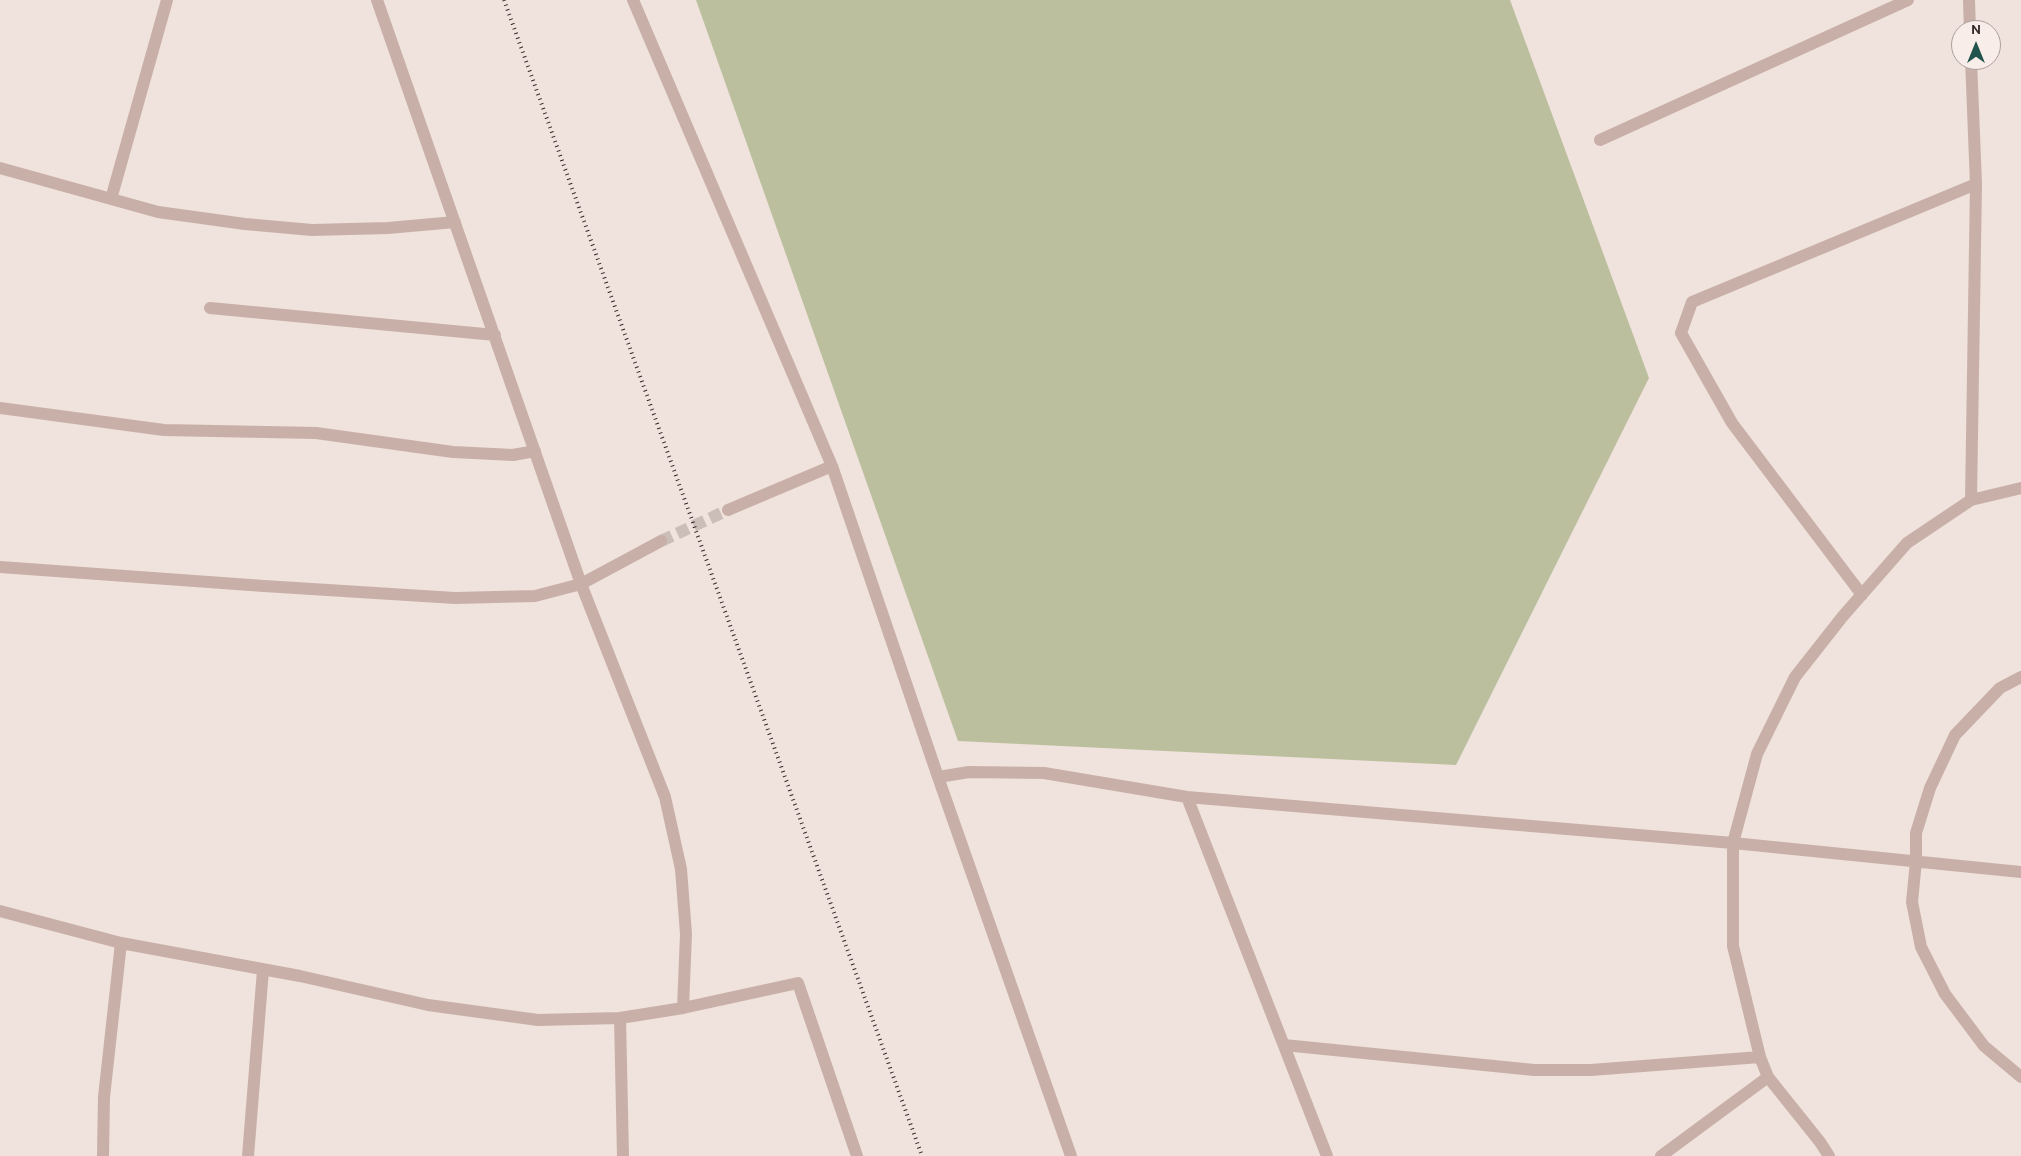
<!DOCTYPE html>
<html>
<head>
<meta charset="utf-8">
<style>
  body { margin:0 }
  #map { position:relative; width:2021px; height:1156px; overflow:hidden; background:#f0e2dc; font-family:Overpass,sans-serif }
  canvas { display:block }
  .north { position:absolute; left:1951px; top:20px; width:50px; height:50px; box-sizing:border-box; background:#f8ede8; border:1px solid #aa9f9b; border-radius:50%; rotate:0deg; font-size:14px; font-weight:700; line-height:20px; text-align:center; color:#352928 }
  .north::after { content:''; display:block; margin:auto; width:18px; height:22px; background:#20544c; clip-path:polygon(50% 0,100% 100%,50% 72%,0 100%) }
</style>
</head>
<body>
<div id="map">
<canvas width="2021" height="1156"></canvas>
<div class="north">N</div>
</div>
<script>
const ctx = document.querySelector('canvas').getContext('2d');
ctx.lineJoin = 'round';
function fill(path, color) { ctx.fillStyle = color; ctx.fill(path, 'evenodd'); }
function stroke(path, color, width, dash) { ctx.strokeStyle = color; ctx.lineWidth = width; ctx.lineCap = dash ? 'butt' : 'round'; ctx.setLineDash(dash || []); ctx.stroke(path); }
fill(new Path2D(`
  M696,0H1510L1649,378L1456,765L958,741Z`), '#bbbf9d');
stroke(new Path2D(`
  M661,541L728,510`), '#cbbdb8', 12, [12, 6]);
stroke(new Path2D(`
  M377,0L581,584L665,797L681,869L686,934L683,1008
  M633,0L832,466L938,777L969,772L1044,773L1187,797L1733,843L2021,872
  M1969,0L1970,30
  M1600,140L1908,0
  M0,168L158,212L245,224L312,230L388,228L455,222
  M111,199L167,0
  M210,308L495,335
  M0,408L164,430L316,433L453,452L513,455L535,451
  M1971,500L1976,184L1971,60
  M728,510L832,466
  M0,567L264,586L455,598L535,596L581,584L661,541
  M1862,595L1732,423L1681,333L1692,302L1976,184
  M2021,677L2000,688L1955,735L1930,788L1916,833V861L1912,902L1921,947L1945,994L1984,1046L2021,1077
  M938,777L1071,1156
  M1187,797L1327,1156
  M0,911L121,943L300,976L428,1005L538,1020L620,1018L683,1008L798,983L857,1156
  M620,1018L623,1156
  M1284,1045L1534,1070H1591L1760,1057
  M103,1156L104,1097L121,943
  M248,1156L263,970
  M1661,1156L1768,1077
  M1829,1156L1820,1142L1768,1077L1760,1057L1733,946V843L1757,754L1795,677L1843,616L1907,543L1971,500L2021,488`), '#c8b0a8', 12);
stroke(new Path2D(`
  M504,0L922,1156`), '#352928', 4, [1, 4]);
</script>
</body>
</html>
